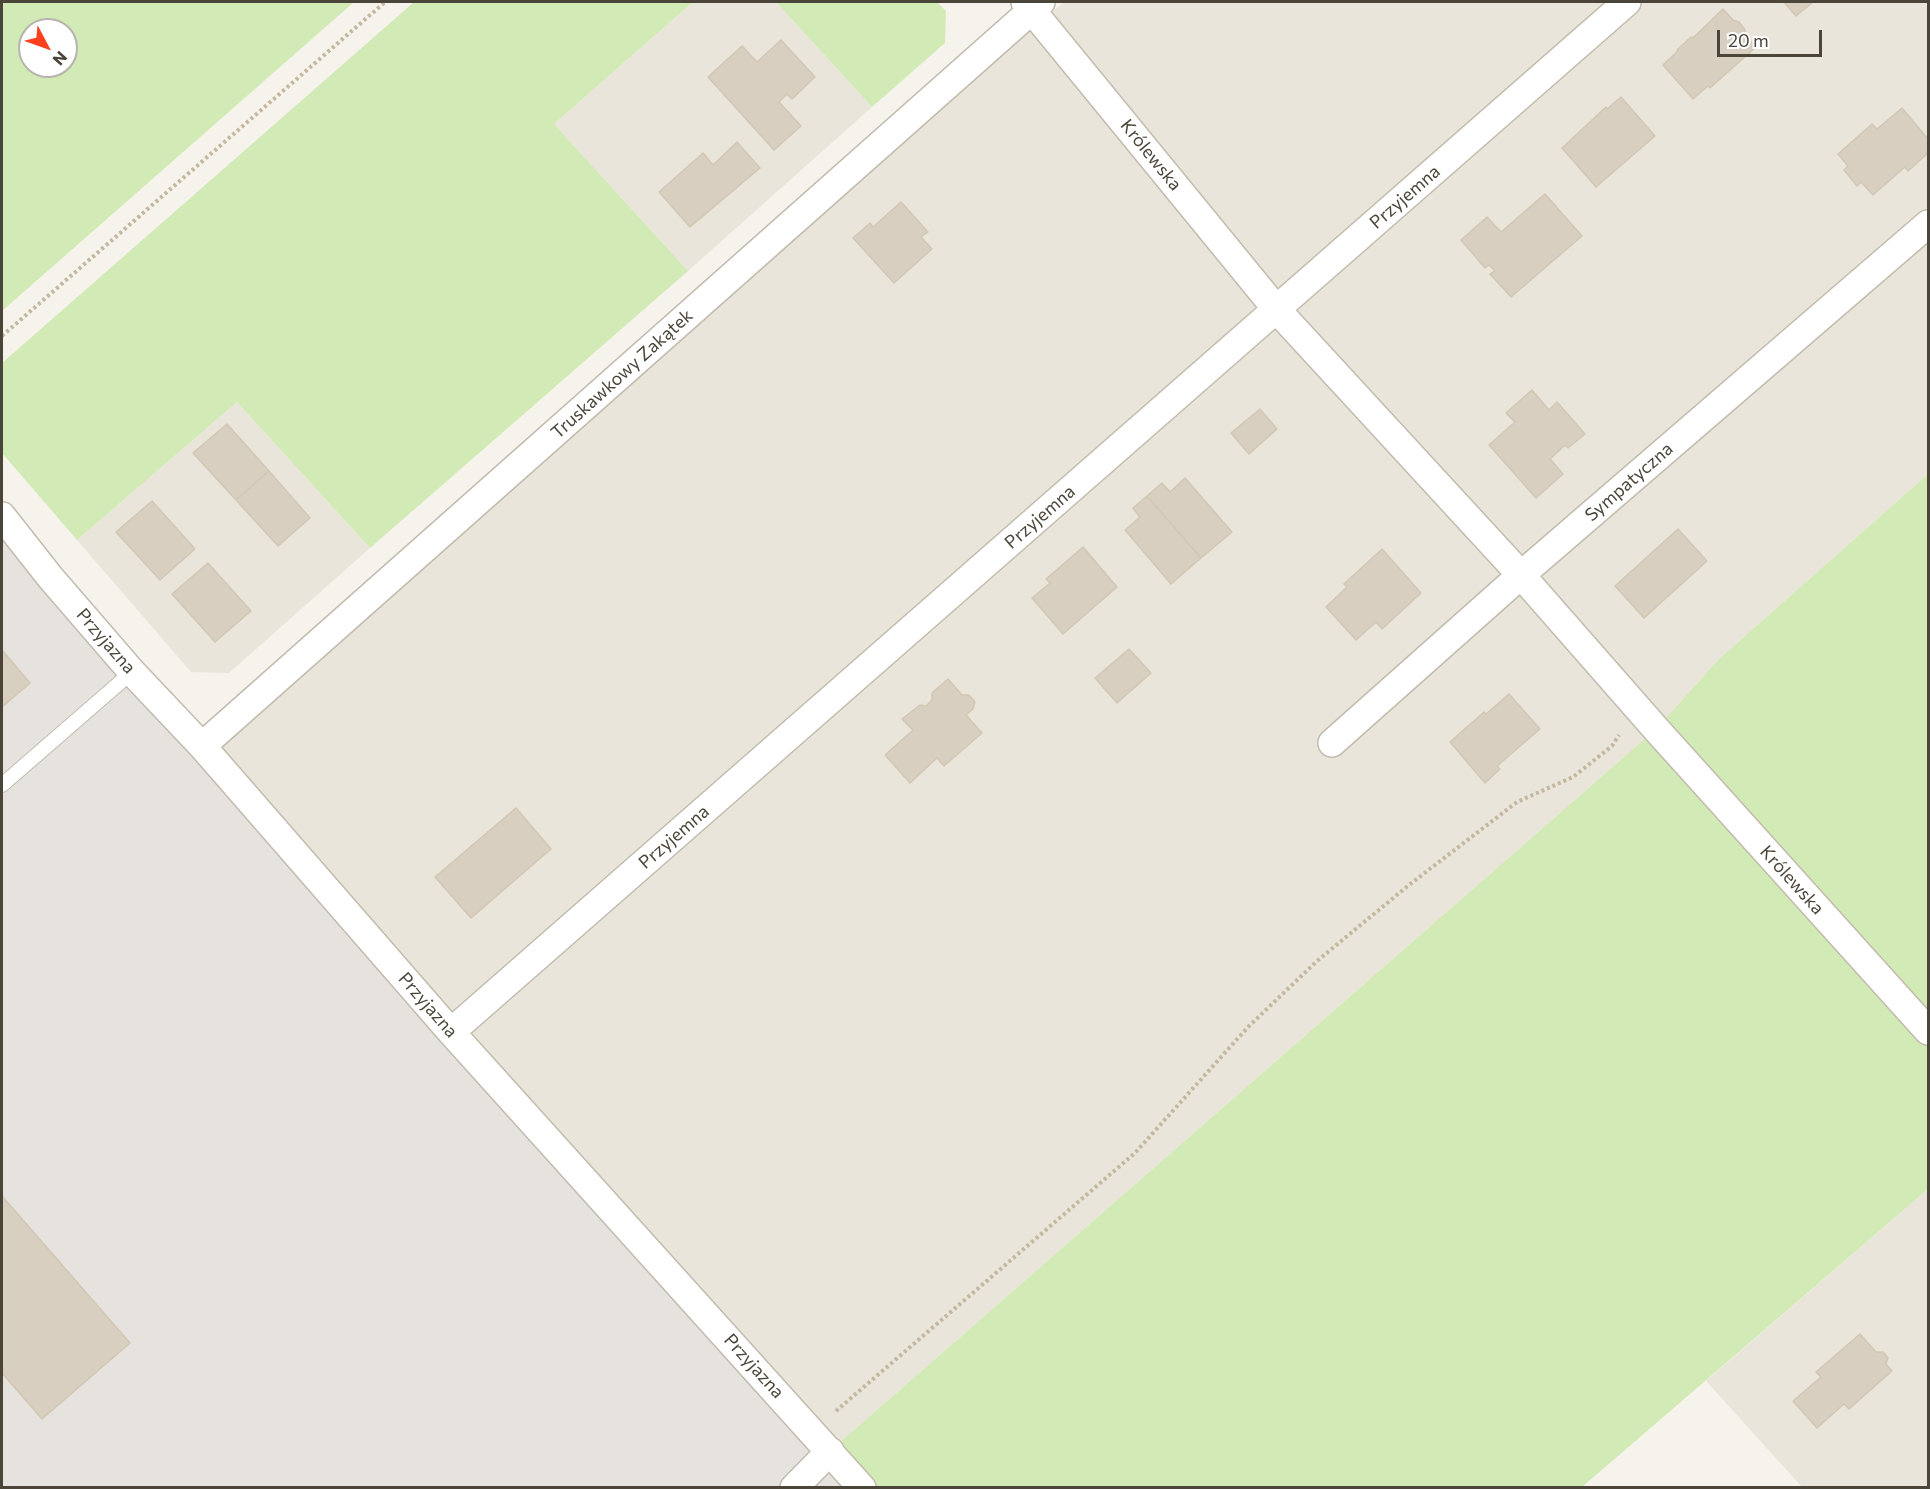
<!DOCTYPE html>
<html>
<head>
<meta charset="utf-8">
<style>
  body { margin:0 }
  #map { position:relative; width:1930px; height:1489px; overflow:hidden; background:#f6f3ec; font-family:Commissioner,sans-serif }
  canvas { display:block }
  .frame { position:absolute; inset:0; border:3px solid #4b4439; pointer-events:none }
  .north { position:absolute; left:18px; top:18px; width:60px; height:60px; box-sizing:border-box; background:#fff; border:2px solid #b7b4b0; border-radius:50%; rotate:131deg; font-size:16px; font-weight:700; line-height:24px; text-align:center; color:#4b4439 }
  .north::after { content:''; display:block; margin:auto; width:21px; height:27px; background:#fc3f1d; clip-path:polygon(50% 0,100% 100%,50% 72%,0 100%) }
  .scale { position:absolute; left:1717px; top:30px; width:105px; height:27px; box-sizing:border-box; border:3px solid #4b4439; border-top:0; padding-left:8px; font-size:18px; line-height:21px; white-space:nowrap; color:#4b4439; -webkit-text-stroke:4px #fff; paint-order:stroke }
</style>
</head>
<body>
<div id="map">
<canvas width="1930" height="1489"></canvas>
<div class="frame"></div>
<div class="north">N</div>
<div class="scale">20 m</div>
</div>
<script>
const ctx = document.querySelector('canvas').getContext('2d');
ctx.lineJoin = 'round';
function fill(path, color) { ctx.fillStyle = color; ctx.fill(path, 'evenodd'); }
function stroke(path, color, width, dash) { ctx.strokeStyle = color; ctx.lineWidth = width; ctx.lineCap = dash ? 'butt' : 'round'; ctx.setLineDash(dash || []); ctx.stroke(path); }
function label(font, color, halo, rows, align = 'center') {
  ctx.font = font + ' Commissioner,sans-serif'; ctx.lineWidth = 4.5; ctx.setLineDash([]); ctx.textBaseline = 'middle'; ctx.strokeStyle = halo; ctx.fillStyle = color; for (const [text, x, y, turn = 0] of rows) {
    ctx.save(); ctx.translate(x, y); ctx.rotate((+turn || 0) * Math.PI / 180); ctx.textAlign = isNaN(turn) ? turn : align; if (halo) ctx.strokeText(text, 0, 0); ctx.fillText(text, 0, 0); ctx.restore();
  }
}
fill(new Path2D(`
  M693,2H776L872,107L688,271L554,124Z
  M1064,2H1928V474L1719,659L1656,729L830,1451L202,746Z
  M237,402L370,548L229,673L191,672L77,540Z
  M1928,1189V1487H1802L1706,1381Z`), '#eae5da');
fill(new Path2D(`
  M2,520L857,1487H2Z`), '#e6e2dd');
fill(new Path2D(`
  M2,2H354L2,311ZM30,30H66V66H30Z
  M414,2H693L554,124L688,271L370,548L237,402L77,540L2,453V363Z
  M776,2H937L946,11L945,43L872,107Z
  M1928,474V1189L1582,1487H862L830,1451L1656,729L1719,659Z`), '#d2eab5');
const building = new Path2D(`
  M1784,2H1813L1796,16Z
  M1723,9L1733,20L1739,22L1745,30L1746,36L1756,47L1710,88L1708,86L1693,99L1663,65L1678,51L1677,50L1691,37L1693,38Z
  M781,40L815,77L792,99L787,94L779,102L801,126L774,150L708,77L742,46L757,62Z
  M1621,97L1655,136L1596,187L1562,148L1606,107L1607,109Z
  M1902,108L1928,139V153L1908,171L1905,167L1873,195L1861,182L1857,186L1844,170L1848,166L1838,154L1872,124L1877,129Z
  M737,142L760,168L690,227L659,192L703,153L713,165Z
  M1545,194L1582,236L1511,297L1490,274L1495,271L1489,265L1485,268L1461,240L1487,217L1501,232Z
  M901,202L928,232L921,237L932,249L894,283L853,238L870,223L873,227Z
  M1532,390L1549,410L1557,402L1585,434L1568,448L1565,445L1550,459L1563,474L1536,498L1489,445L1515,422L1506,413Z
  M1260,409L1277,429L1249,454L1231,433Z
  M227,424L269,471L236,500L193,453Z
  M269,471L310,518L278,546L236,500Z
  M1185,478L1232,532L1201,558L1147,496L1162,483L1170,492Z
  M1147,496L1201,558L1171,584L1125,530L1140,517L1133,508Z
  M152,501L195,549L160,580L116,532Z
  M1678,529L1707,561L1644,618L1615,586Z
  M1083,547L1117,587L1063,634L1032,598L1050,583L1046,579Z
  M1382,549L1421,593L1382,629L1376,622L1356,640L1326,607L1347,587L1344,584Z
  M208,563L251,611L215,642L172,594Z
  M1129,649L1151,673L1117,703L1095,678Z
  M2,650L30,683L2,707Z
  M948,679L962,695H969L975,702L973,709L966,715L982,733L944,766L937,758L910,783L885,755L913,730L902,719L920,705L926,706L932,700V693Z
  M1509,694L1540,729L1497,766L1500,769L1485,783L1450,742L1484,712L1486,714Z
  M516,808L551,849L471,918L435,877Z
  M2,1196L130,1343L42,1419L2,1373Z
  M1860,1334L1876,1352H1883L1888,1358L1886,1364L1892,1371L1849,1409L1844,1404L1817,1428L1793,1401L1821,1377L1816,1372Z`);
fill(building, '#d8cfc1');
stroke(building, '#d3c7b4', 1.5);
const lane = new Path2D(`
  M2,785L132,672`);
const street = new Path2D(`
  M1025,2L1277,310L1521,575L1656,729L1928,1031
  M2,516L50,577L132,672L202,746L451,1032L862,1488
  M1332,743L1521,575L1928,224
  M202,746L1041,2
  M451,1032L1627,2
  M794,1488L830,1451`);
stroke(lane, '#c2bbae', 16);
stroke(street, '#c2bbae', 30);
stroke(new Path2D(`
  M2,336L385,2
  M836,1411L1135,1153L1248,1027L1317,961L1409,885L1517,802L1573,777L1612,746L1619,735`), '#c4b79f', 4, [3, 3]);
stroke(lane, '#fff', 14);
stroke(street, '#fff', 27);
label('18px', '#4b4439', '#fff', [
  ["Królewska",1151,155,51],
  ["Przyjemna",1405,197,-41],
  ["Truskawkowy Zakątek",622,374,-42],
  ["Sympatyczna",1629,482,-41],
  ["Przyjemna",1040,517,-41],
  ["Przyjazna",106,641,49],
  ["Przyjemna",674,837,-41],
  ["Królewska",1792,880,48],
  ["Przyjazna",428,1005,49],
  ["Przyjazna",754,1366,48]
]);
</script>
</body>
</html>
